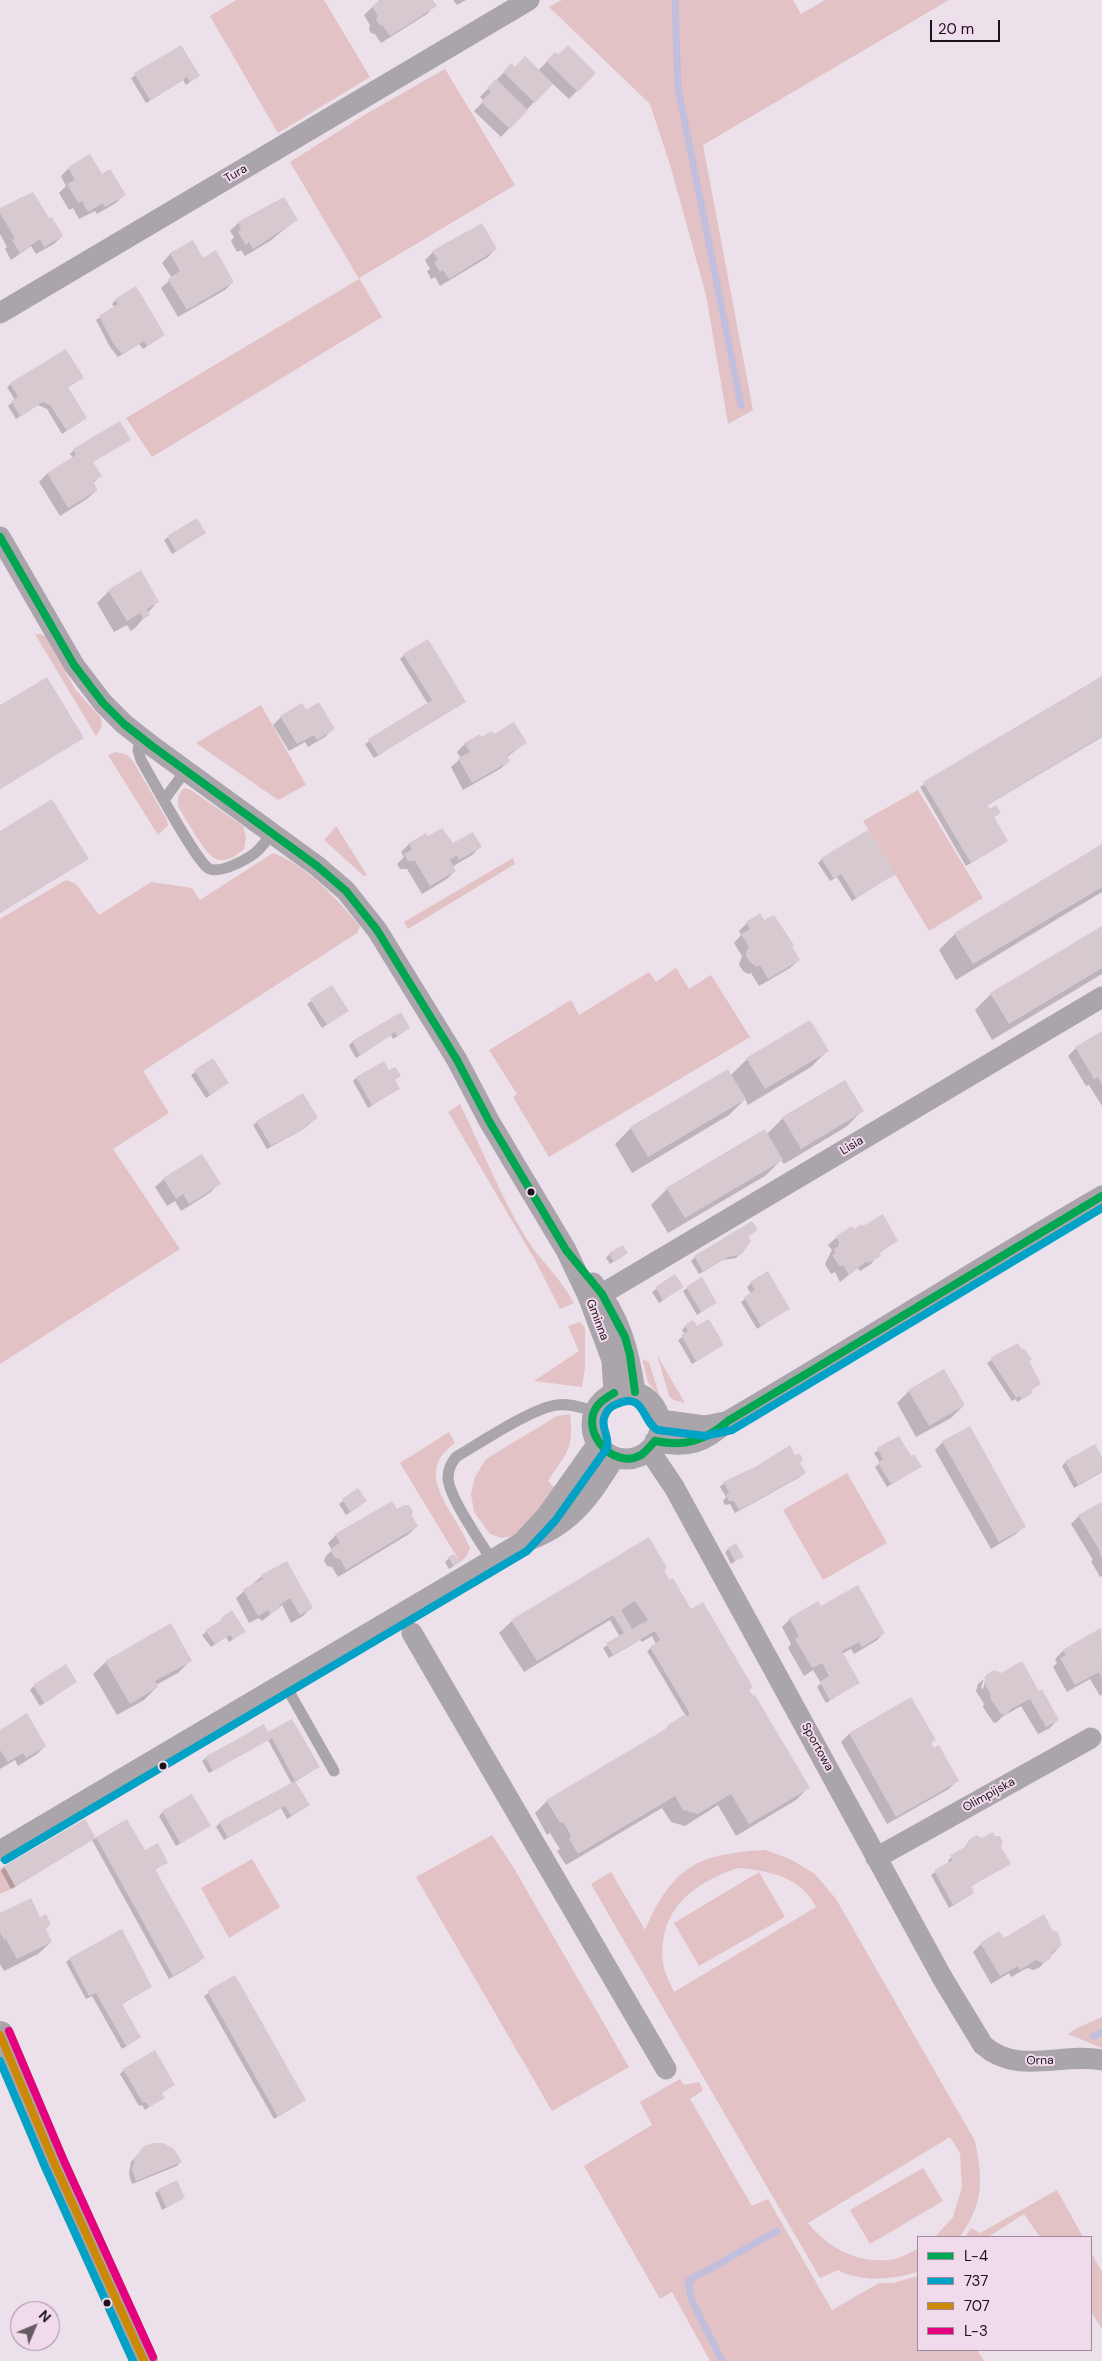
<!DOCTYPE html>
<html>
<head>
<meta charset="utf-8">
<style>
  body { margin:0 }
  #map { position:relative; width:1102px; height:2361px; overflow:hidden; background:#ece0ea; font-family:"DM Sans",sans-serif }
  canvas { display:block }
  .legend { position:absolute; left:917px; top:2236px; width:175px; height:115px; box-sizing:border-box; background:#f2daed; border:1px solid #9c8a99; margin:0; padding:6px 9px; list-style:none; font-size:15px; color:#1b131a }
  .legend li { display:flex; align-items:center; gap:10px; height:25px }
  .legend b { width:25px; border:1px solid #9c8a99 }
  .north { position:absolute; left:10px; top:2301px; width:50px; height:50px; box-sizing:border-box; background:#f2daed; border:1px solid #9c8a99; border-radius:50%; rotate:45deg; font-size:14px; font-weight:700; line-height:20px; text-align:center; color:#1b131a }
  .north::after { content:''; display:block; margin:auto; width:18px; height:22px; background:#645b63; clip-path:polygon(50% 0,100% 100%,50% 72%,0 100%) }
  .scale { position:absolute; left:930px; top:20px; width:70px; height:22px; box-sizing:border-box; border:2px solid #1b131a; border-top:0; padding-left:6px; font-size:15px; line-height:18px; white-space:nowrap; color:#1b131a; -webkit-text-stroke:4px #f2daed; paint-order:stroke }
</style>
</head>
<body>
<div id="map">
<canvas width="1102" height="2361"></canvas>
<ul class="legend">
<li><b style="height:6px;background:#00a651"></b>L-4</li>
<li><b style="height:6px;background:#01a2c5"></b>737</li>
<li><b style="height:6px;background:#cb8905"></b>707</li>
<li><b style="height:6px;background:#e5007d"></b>L-3</li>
</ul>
<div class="north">N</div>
<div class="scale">20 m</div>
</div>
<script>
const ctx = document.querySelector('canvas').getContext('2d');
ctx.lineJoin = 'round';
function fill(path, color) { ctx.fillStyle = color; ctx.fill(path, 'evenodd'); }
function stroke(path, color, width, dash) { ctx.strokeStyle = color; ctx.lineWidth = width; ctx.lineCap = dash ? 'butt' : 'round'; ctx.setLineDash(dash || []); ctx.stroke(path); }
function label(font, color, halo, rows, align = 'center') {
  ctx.font = font + ' "DM Sans",sans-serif'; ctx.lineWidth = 4; ctx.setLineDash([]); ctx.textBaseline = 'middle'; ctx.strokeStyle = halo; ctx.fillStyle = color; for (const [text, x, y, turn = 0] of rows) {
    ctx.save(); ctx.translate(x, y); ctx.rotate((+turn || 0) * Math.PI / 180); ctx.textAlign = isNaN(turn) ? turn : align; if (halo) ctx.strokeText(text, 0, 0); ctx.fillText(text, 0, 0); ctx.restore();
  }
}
fill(new Path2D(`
  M236,0H324L370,77L278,133L210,16Z
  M562,0H793L801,14L825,0H949L703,145L753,410L728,424L706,295L671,168L650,104L549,7Z
  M445,69L515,185L359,278L382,317L152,457L126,418L359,279L290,162L366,114Z
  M35,634H41L46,637L75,689L101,718L102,726L96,736Z
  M261,705L306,785L278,800L196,743Z
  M116,752L127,755L133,761L167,820L168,825L158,835L108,755Z
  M184,788L191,790L243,826L246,837L244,849C237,855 229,861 219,860C206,858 187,820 179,808C177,799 178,795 184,788Z
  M918,790L983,898L929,931L863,821Z
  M336,826L367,875L364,876L324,840Z
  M273,853C304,863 340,902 360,926L357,933L143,1071L169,1113L113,1149L180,1249L0,1364V919L66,880L76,884L99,915L151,882L192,888L200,900Z
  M513,858L515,864L408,929L404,922Z
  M676,968L689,989L711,975L750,1037L549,1157L513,1097L517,1094L489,1050L571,1000L579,1015L649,972L656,982Z
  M460,1104C482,1149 500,1195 526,1238C541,1262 560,1277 574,1303L560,1309L535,1260L448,1112Z
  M580,1322L585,1328V1368L582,1387L534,1381L579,1351L568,1326Z
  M657,1355L685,1403L673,1400L669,1396Z
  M642,1359L649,1362L660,1397L648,1382Z
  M570,1414C574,1449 567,1452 548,1481L556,1489L531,1521L514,1536L502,1538L490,1534L474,1512L471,1494L475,1477L486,1459L557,1416Z
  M449,1432L455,1443C410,1474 457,1513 470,1548L466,1557L460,1562L400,1463Z
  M847,1473L887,1543L823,1580L783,1510Z
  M492,1835L512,1865L629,2067L552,2111L416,1877Z
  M765,1850L790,1859L815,1874L836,1899L975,2141C983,2181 984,2202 960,2237H935L953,2217L962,2187L960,2153L950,2137L808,2223C828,2248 857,2263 889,2260C899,2259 909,2253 918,2249V2272C893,2279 862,2283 838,2270L820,2278L591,1884L611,1872L645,1930C673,1866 697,1854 765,1850ZM738,1868C769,1871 800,1876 816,1907L674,1992C670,1983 664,1972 663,1962C658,1910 693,1883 738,1868Z
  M252,1859L280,1907L229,1938L201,1888Z
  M4,1866L16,1887L0,1894V1869Z
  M759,1872L785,1917L699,1966L674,1923Z
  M1102,2017V2048L1068,2034L1077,2028Z
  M680,2079L684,2085L699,2082L703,2090L690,2099L752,2206L768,2199L832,2310L879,2283H893L918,2276V2350H977L984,2361H710L672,2292L660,2299L584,2166L652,2125L640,2102Z
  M923,2168L943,2201L870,2244L850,2210Z
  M1057,2190L1083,2237H1040L1024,2214L988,2237H965L971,2228L980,2233Z
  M1091,2252L1102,2272V2329L1091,2312Z`), '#e2c2c4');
fill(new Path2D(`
  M380,0H432L435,5L427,14L381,43L375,34L371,33L369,29L370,25L364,15Z
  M453,0H466L457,5Z
  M181,47L198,76L186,85L183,80L146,103L131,78Z
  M555,53L595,73L569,99L552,83L501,137L474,111L484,101L480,97L511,65L515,68L538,71Z
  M69,168L102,176L124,195L116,203L97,214L95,211L79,219L73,208L69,210L59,193L66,186L61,176Z
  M22,197L48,220L62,236L54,244L36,254L31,246L11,260L5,249L7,247L0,234V210Z
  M296,220L270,241L245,256L241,250L237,252L231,241L234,237L230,231L238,223Z
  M192,241L203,259L233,282L225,290L178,317L161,288L172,278L162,263L170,254Z
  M496,248L488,257L440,286L435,277L431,279L427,271L430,269L425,260L433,252Z
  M116,300L164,335L143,349L139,344L118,357L110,347L96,320L115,308L112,304Z
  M82,378L67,388L86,418L62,434L47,409L38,405L16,419L8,406L15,400L7,387L11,384Z
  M130,439L91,462L100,476L93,483L97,490L88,498L60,516L39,482L47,474L73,458L70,454L74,450Z
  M205,533L172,554L164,540L168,537Z
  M109,591L158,601L136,627L131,631L127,625L114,632L97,603Z
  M404,655L464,702L374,758L365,744L428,704L400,659Z
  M1102,678V737L986,806L989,811L999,813L993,818L1003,844L966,866L920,787Z
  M0,707L83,738L0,789Z
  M305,712L333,729L325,737L308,747L305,742L289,751L273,725L281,717Z
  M493,736L525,743L507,757L509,761L500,769L463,790L451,767L461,758L457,752L465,744Z
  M0,833L87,859L0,913Z
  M426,835L428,838L453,845L480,847L472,855L452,867L455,871L447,879L422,894L407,869H400L397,864L404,857L401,852L409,844Z
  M1102,846V892L956,980L939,950L955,934Z
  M822,859L894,874L852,901L837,877L830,881L818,863Z
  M763,922L791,947L799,960L790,968L759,986L751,973L748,974L743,971L739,965L742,956L734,943L741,935L739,931L747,923Z
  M1102,927V974L992,1040L975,1010L991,994Z
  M332,987L347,1011L322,1028L307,1004Z
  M400,1014L409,1028L405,1031L393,1039L391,1035L356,1058L349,1046L352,1042Z
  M1102,1033V1106L1089,1085L1086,1086L1068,1056L1076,1048Z
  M827,1051L811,1067L748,1105L745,1099L729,1115L632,1173L615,1144L631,1128L731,1075L747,1059Z
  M213,1060L228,1083L206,1098L191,1075Z
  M356,1078L399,1088L368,1108L353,1081Z
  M845,1082L862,1111L846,1127L784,1164L781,1160L765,1176L668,1233L651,1205L667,1189L766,1135L783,1118Z
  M316,1118L302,1130L267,1149L253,1125L257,1122Z
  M164,1179L219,1183L211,1192L181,1211L175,1201L167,1206L155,1187Z
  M756,1230L747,1237L740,1254L736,1258L723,1260L699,1274L691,1261L695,1257Z
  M853,1230L897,1240L878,1254L871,1264L860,1271L858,1268L840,1282L835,1272L831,1274L825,1264L832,1250L828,1245L837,1237Z
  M610,1254L623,1256L610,1264L606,1258Z
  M675,1276L682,1287L659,1303L652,1292Z
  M751,1283L789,1308L757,1329L741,1302L751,1294L747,1287Z
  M687,1288L716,1302L697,1315L683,1291Z
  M686,1326L696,1328L723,1345L692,1364L678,1340L685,1335L682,1330Z
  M1017,1344L1039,1384L1030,1391L1031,1393L1027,1396L1017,1402L1016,1399L1012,1401L987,1363Z
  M909,1391L964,1405L951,1418L916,1437L897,1403Z
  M899,1437L910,1458L920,1467L887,1487L875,1467L880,1463L874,1453Z
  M943,1442L1024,1526L1016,1534L991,1549L935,1450Z
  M1102,1460V1472L1074,1488L1062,1466L1066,1462Z
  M798,1463L804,1473L800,1477L735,1513L730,1504L725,1505L723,1501L726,1497L720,1487L724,1483Z
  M358,1490L361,1505L346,1515L339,1504Z
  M1102,1506V1576L1100,1577L1091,1561L1093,1560L1071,1524L1079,1516Z
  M397,1510L411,1516L417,1526L409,1534L338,1577L332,1567L327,1566L324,1561L325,1557L332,1550L328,1543L336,1535Z
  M728,1549L742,1556L731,1564L725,1552Z
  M449,1558L454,1566L449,1569L445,1562Z
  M286,1563L311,1608L303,1616L291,1623L282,1605L262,1621L259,1618L249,1623L236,1598L262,1576Z
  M663,1571L748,1690L808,1788L796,1800L736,1836L718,1805L685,1826L671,1822L662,1808L566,1865L557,1851L560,1849L556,1843L550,1833L547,1835L535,1813L547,1801L661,1733L669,1726L687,1718L647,1651L656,1644L652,1636L642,1642L640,1640L609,1658L603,1648L620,1637L610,1620L524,1672L499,1633L512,1621Z
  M821,1608L884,1633L876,1641L854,1654L851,1649L842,1654L858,1683L826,1703L817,1687L821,1683L813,1670L804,1676L788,1648L791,1644L782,1627L790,1619Z
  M232,1612L244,1632L229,1642L226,1637L211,1647L202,1635Z
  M1101,1630L1102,1694L1100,1696L1090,1679L1067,1692L1053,1667L1057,1663L1055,1659L1063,1651Z
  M190,1661L178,1673L156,1685L157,1687L144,1700L117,1715L93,1674L106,1662Z
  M987,1676L1038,1693L1058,1719L1050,1728L1038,1734L1021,1706L1002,1717L996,1723L993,1722L983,1707L984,1704L976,1691L978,1684L984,1679L981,1688L983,1689L986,1678H984Z
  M76,1682L40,1706L30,1690L34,1686Z
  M0,1731L45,1746L37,1754L18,1766L15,1760L0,1769Z
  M268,1733L318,1767L295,1782L309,1805L287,1819L281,1808L224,1840L216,1827L220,1823L292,1784L268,1740L209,1773L202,1761L206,1758Z
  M849,1734L934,1740L931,1744L957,1781L949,1789L887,1824L841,1742Z
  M163,1812L209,1826L176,1846L159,1816Z
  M85,1820L95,1839L127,1821L144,1852L166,1862L155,1870L203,1958L199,1962L169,1979L92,1840L11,1889L1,1871L5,1867Z
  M969,1841L1000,1847L1009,1863L970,1887L973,1893L969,1896L949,1908L931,1875L949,1863L948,1860L964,1849Z
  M0,1915L39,1919L50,1924L45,1929L51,1942L38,1954L4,1971L0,1964Z
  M1003,1940L1061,1945L1040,1967L1034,1970L1027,1968L1011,1977L1009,1973L991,1984L973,1952L981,1944Z
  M70,1959L151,1986L121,2005L140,2037L136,2040L122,2049L92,1996L86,1999L66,1962Z
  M235,1977L305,2100L274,2119L204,1996Z
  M124,2070L161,2094L163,2098L145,2110L142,2105L139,2106L120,2074Z
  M145,2147L180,2162L177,2166L132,2184L129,2174L131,2162Z
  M159,2190L184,2198L162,2210L155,2193Z`), '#0003');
stroke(new Path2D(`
  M675,0L678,88L741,405
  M1094,2036L1102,2032
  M722,2361L692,2301L688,2281L777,2231`), '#c1bfdd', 7);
fill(new Path2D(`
  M382,0H433L437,6L390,36L383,26L380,25L376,20L378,16L372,6Z
  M181,45L200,76L190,82L187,77L150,100L134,73Z
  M568,45L596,73L578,92L546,61L555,52L558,55Z
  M525,56L553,84L535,103L503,72L511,63L515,67Z
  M496,79L528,110L510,129L481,102L491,92L487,88Z
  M90,154L102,174L110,169L126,195L105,207L103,203L88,212L82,201L78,203L67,184L75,180L68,167Z
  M33,192L49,218L52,217L63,236L44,247L40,239L20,253L12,240L15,238L0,213V208Z
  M284,197L298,220L253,249L249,242L246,245L238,232L241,229L238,222Z
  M482,223L497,249L449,279L443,270L440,272L434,262L438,260L432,251Z
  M193,240L203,258L216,250L234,282L187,310L168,279L180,271L170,253Z
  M136,286L165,335L147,346L144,341L122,354L113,343L99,316L118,304L115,299Z
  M66,349L84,378L68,387L87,418L67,431L50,405L43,402L20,416L11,401L18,397L10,383Z
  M120,421L131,440L93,462L102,476L93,481L98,490L68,508L47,473L76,455L73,449Z
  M197,518L206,533L176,551L167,536Z
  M141,570L159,602L147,609L150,615L143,619L140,613L127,621L108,590Z
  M428,639L466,702L378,755L368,739L432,700L403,654Z
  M1102,676V736L987,805L990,809L996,805L1001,813L994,817L1008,841L971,863L923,782Z
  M47,677L84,738L0,789V705Z
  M319,702L335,729L317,740L314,735L297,744L280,716L302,703L306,710Z
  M514,722L527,743L507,755L510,761L472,783L458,758L470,752L464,743L480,734L481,737L492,731L494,734Z
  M52,799L89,859L0,913V831Z
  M442,828L453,843L473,832L482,847L459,860L457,855L450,860L456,871L430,886L415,861H408L404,854L412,850L409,843L426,833L428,836Z
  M868,830L896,874L856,898L841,874L834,879L821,858Z
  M1102,844V887L973,964L954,933Z
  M760,913L764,920L774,915L794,945L792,946L800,960L768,979L760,965L757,967L751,963L746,956L747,949L749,947L741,934L750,929L746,922Z
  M1102,926V968L1009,1024L990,993Z
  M332,985L349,1011L327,1025L310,999Z
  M401,1012L410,1028L397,1036L395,1032L360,1055L352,1041Z
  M810,1020L829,1051L765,1089L746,1058Z
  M1102,1031V1085L1098,1077L1094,1079L1075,1047Z
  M213,1058L229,1083L210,1095L194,1070Z
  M384,1061L389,1070L395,1067L401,1076L395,1080L400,1089L372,1105L356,1077Z
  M728,1069L746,1099L648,1157L630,1127Z
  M845,1080L864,1111L801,1149L782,1117Z
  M303,1093L318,1118L306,1125L307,1127L271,1146L256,1121Z
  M765,1129L783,1160L685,1218L666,1188Z
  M202,1154L221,1184L189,1204L183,1194L176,1199L163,1178Z
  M883,1214L898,1241L879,1252L881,1256L868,1263L867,1261L849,1275L843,1265L840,1267L832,1255L835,1253L834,1249L838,1247L839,1242L836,1236L852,1226L854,1229L862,1224L863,1226Z
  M752,1221L758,1230L748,1236L751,1241L741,1255L728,1257L703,1271L694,1256Z
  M623,1245L628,1253L614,1262L609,1253Z
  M768,1271L790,1309L761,1326L744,1297L755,1290L750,1282Z
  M675,1274L684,1287L663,1300L655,1287Z
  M702,1277L717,1303L701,1312L686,1287Z
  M709,1319L724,1345L696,1361L681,1335L688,1331L685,1325L693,1320L697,1326Z
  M1018,1343L1022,1350L1024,1348L1032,1360L1029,1361L1041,1384L1031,1390L1033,1393L1021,1399L1020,1396L1016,1398L990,1358Z
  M944,1369L965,1405L929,1426L908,1390Z
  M970,1426L1026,1527L999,1542L942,1441Z
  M899,1436L911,1456L914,1454L922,1467L891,1484L878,1463L883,1459L877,1448Z
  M1095,1444L1102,1457V1471L1078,1485L1065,1461Z
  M790,1445L795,1455L800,1454L803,1459L800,1463L806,1473L739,1510L734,1501H729L726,1496L729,1492L723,1482L757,1466Z
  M358,1488L367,1501L350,1512L342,1499Z
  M392,1501L397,1509L404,1505H409L413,1511L412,1516L418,1526L346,1570L340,1559L335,1558L331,1552L333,1547L340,1543L335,1534Z
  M1102,1502V1558L1099,1552L1100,1551L1078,1515Z
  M649,1537L667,1568L664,1571L670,1580L673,1578L691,1609L703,1602L753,1687L749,1690L753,1696L755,1695L810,1788L749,1824L731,1794L698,1814L683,1810L675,1796L578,1854L569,1838L571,1836L568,1830L563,1822L560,1823L546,1800L669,1727L668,1725L684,1715L685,1717L690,1714L650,1647L660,1640L655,1631L613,1655L606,1643L624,1633L613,1615L537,1661L511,1620ZM635,1601L648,1620L632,1629L621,1610Z
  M736,1543L744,1557L735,1561L728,1548Z
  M454,1554L460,1562L454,1566L448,1557Z
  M287,1561L313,1608L300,1615L290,1598L279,1605L280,1608L270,1614L268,1610L258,1616L243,1589L263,1579L261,1575Z
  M858,1585L885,1633L862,1647L859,1642L842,1651L860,1683L830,1700L820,1682L829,1676L822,1663L812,1668L795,1639L799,1636L789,1618L818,1601L821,1606Z
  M232,1610L246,1632L233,1639L230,1635L215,1644L205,1630L222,1620L221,1618Z
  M171,1623L192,1661L155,1681L158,1687L130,1704L105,1661Z
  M1101,1628L1102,1678L1099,1672L1075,1685L1060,1658L1066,1655L1062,1650Z
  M1022,1661L1039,1691L1042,1689L1059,1720L1046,1727L1030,1699L1011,1709L1006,1715L1001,1714L990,1698L991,1695L984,1683L986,1675L994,1670L1001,1673Z
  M66,1664L77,1682L44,1703L33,1685Z
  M911,1697L936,1740L931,1743L934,1748L939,1745L959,1781L896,1817L849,1733Z
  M27,1713L46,1746L26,1758L23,1753L8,1762L0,1750V1730Z
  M292,1719L320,1767L295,1781L272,1738L213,1771L205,1757L264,1724L268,1732Z
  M295,1781L310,1805L291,1816L285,1806L228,1838L219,1822Z
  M192,1794L211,1826L180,1843L162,1811Z
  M85,1819L96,1838L15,1886L4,1866Z
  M127,1819L145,1850L158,1843L168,1863L155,1869L205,1958L173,1976L96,1837Z
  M993,1832L995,1836H1000L1003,1842L1001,1847L1011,1864L971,1886L974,1893L953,1905L934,1870L953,1860L950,1855L967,1846L969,1840L976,1835L982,1838Z
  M31,1898L40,1917L46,1914L51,1924L45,1927L52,1942L17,1959L6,1939L4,1940L0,1932V1913Z
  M1044,1914L1053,1931L1058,1932L1062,1945L1052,1952L1050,1959L1043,1963L1036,1960L1020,1970L1018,1966L1000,1976L980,1943L999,1931L1004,1938Z
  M122,1929L152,1987L122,2004L141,2037L126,2046L96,1993L89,1996L69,1958Z
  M235,1975L306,2100L278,2117L207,1991Z
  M155,2050L175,2085L162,2093L165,2098L149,2107L146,2102L143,2103L123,2069Z
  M154,2143H163L174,2149L182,2162L136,2181L132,2170L135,2157L144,2146Z
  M177,2180L185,2198L166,2207L158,2189Z`), '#d7c9d0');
stroke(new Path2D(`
  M141,737L138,750L141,760C152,779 195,859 208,868C218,875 246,860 255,853C261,848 267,840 272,833
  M164,800L186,770
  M492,1561C481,1542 449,1498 448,1478C448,1469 451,1464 456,1457C480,1443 532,1408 557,1405C569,1403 583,1408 595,1411
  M285,1681L292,1697L334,1771`), '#aaa5aa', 11);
stroke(new Path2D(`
  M0,313L529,0
  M0,537L74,665L103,703L124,724L152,746L317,866L346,891L377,930L457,1060L489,1121L566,1250L588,1296L612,1360L614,1393
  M593,1283C620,1317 629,1350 635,1392
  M602,1294L1102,997
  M592 1425a34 34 0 1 1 68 0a34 34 0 1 1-68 0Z
  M660,1420L705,1426L725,1422
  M655,1441C688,1449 704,1443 728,1421C854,1348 976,1269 1102,1196
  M649,1450L674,1487L943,1979L983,2045C1018,2076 1061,2052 1102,2060
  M524,1540L547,1515L598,1443
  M412,1633L666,2069
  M0,1851L521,1543C570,1527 588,1500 615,1457
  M876,1858L1091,1738`), '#aaa5aa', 21);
stroke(new Path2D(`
  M0,2035L55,2165L144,2361`), '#aba4aa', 28);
stroke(new Path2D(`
  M0,537L74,665L103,703L124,724L152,746L317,866L346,891L377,930L457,1060L489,1121L566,1250L602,1294L625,1337L630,1355L635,1392
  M614,1393C609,1396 602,1400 598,1405C578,1430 613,1471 641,1455C646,1452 651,1445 655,1441
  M655,1441C685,1447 705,1441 728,1421L1102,1196`), '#00a651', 8);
stroke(new Path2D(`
  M5,1860L527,1551L555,1521L607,1448C610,1437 601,1429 604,1418C606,1411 611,1406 617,1404C645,1391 642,1423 658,1430L705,1436L732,1430L1102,1208
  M0,2061L46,2169L133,2361`), '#01a2c5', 8);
stroke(new Path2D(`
  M0,2035L55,2165L144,2361`), '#cb8905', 8);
stroke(new Path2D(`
  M9,2031L64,2161L153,2357`), '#e5007d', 8);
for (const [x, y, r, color] of [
  [531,1192,4.5,"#1b131a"],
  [163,1766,4.5,"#1b131a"],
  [107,2303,4.5,"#1b131a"]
]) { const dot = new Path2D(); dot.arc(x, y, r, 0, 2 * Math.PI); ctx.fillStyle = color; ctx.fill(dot); stroke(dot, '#f2daed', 2); }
label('12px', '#1b131a', '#f2daed', [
  ["Tura",236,174,-31],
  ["Lisia",852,1146,-31],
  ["Gminna",597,1320,69],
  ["Sportowa",817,1747,61],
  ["Olimpijska",989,1795,-29],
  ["Orna",1040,2061,-2]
]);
</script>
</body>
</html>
